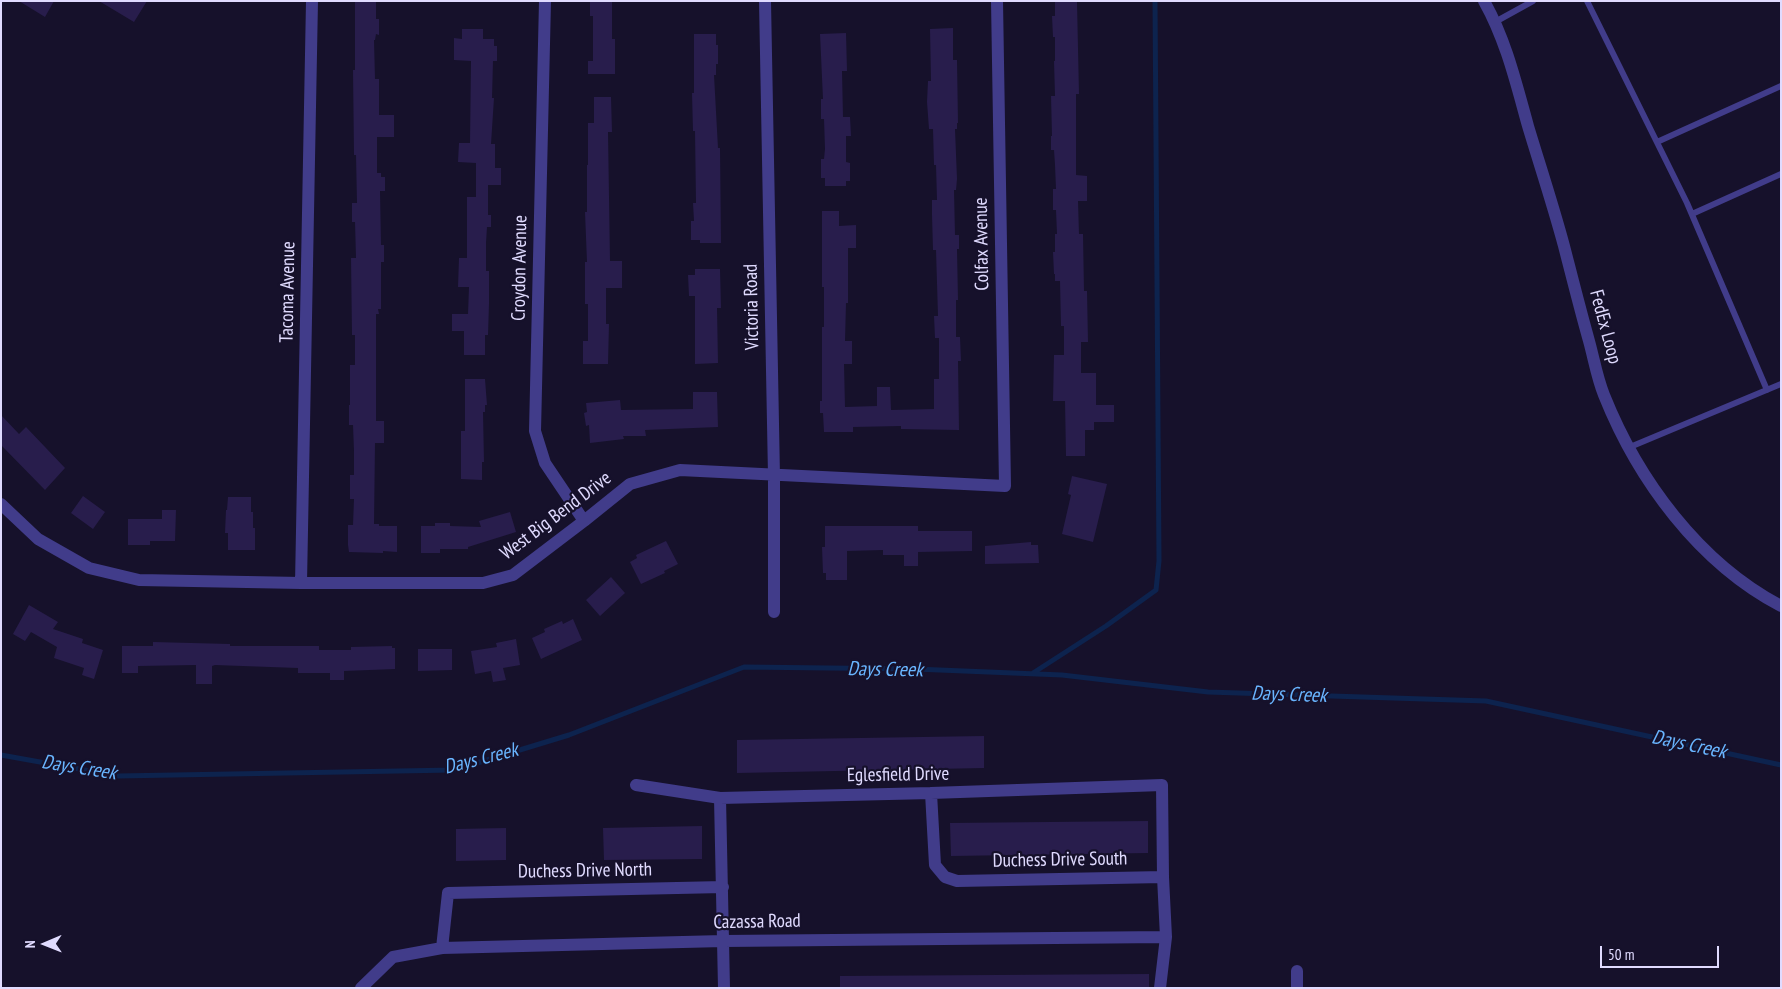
<!DOCTYPE html>
<html>
<head>
<meta charset="utf-8">
<style>
  body { margin:0 }
  #map { position:relative; width:1782px; height:989px; overflow:hidden; background:#16112b; font-family:"PT Sans Narrow",sans-serif }
  canvas { display:block }
  .frame { position:absolute; inset:0; border:2px solid #e0dbff; pointer-events:none }
  .north { position:absolute; left:20px; top:919px; width:50px; height:50px; -webkit-text-stroke:4px #16112b; paint-order:stroke; rotate:269deg; font-size:14px; font-weight:700; line-height:20px; text-align:center; color:#e0dbff }
  .north::after { content:''; display:block; margin:auto; width:18px; height:22px; background:#e0dbff; clip-path:polygon(50% 0,100% 100%,50% 72%,0 100%) }
  .scale { position:absolute; left:1600px; top:946px; width:119px; height:22px; box-sizing:border-box; border:2px solid #e0dbff; border-top:0; padding-left:6px; font-size:15px; line-height:18px; white-space:nowrap; color:#e0dbff; -webkit-text-stroke:4px #16112b; paint-order:stroke }
</style>
</head>
<body>
<div id="map">
<canvas width="1782" height="989"></canvas>
<div class="frame"></div>
<div class="north">N</div>
<div class="scale">50 m</div>
</div>
<script>
const ctx = document.querySelector('canvas').getContext('2d');
ctx.lineJoin = 'round';
function stroke(path, color, width, dash) { ctx.strokeStyle = color; ctx.lineWidth = width; ctx.lineCap = dash ? 'butt' : 'round'; ctx.setLineDash(dash || []); ctx.stroke(path); }
function fill(path, color) { ctx.fillStyle = color; ctx.fill(path, 'evenodd'); }
function label(font, color, halo, rows, align = 'center') {
  ctx.font = font + ' "PT Sans Narrow",sans-serif'; ctx.lineWidth = 4.5; ctx.setLineDash([]); ctx.textBaseline = 'middle'; ctx.strokeStyle = halo; ctx.fillStyle = color; for (const [text, x, y, turn = 0] of rows) {
    ctx.save(); ctx.translate(x, y); ctx.rotate((+turn || 0) * Math.PI / 180); ctx.textAlign = isNaN(turn) ? turn : align; if (halo) ctx.strokeText(text, 0, 0); ctx.fillText(text, 0, 0); ctx.restore();
  }
}
stroke(new Path2D(`
  M1033,673L1106,626L1156,590L1159,561L1155,1
  M1,755L118,776L454,770L569,735L744,667L915,669L1062,675L1208,692L1486,701L1781,765`), '#0d234e', 5);
fill(new Path2D(`
  M19,1H54L45,17Z
  M99,1H147L134,22Z
  M355,1H376V19H379V35L376,34L375,40H374L375,79H379V115H394V137H377V173H381V177H385V191H380L381,245H384V262H381V309H378L379,314H376V421H384V443H375L374,524H379V526H397V552L383,551V553L349,552L348,545V525H353L354,499H350V475H354V451L353,425H349V405H350V365H355V335H352L351,258H356L355,222H352V203H357L356,155H354L353,70H355Z
  M590,1H612V39H615V74H588V61H593V16H590Z
  M1055,2H1077L1079,94H1076V175L1087,176V201H1078L1079,234H1083L1084,291H1087L1088,342H1081V373H1096V405H1114V422H1094V430H1085V456H1066L1065,401H1053L1054,355H1064V326H1061L1060,281H1055V274H1054L1053,252H1055V234H1057L1056,210H1053V189H1056L1055,165L1054,150H1051V136H1052L1051,96H1055L1054,61H1055V37H1053L1052,16H1055Z
  M953,28V60H957L958,123H957V129H955L957,179L956,190H954L955,235H959V249H957L958,300H956V337H960L961,361H958L959,430L901,429V426L853,427V432H824L823,413H820V401H822V327H824V287H822V211H839V226L856,225V248H848V303H846L845,341H852V364H844L845,407L877,406V387H890L891,410L934,409V379H939V338H935L934,316H938L936,250H933L932,215V200H937L936,165H934L933,129H929L927,102L928,81H931L930,29Z
  M462,29H483V39H494V46H497V61H493L492,98H494L491,144H495V168H501V185H488V215H491V227H487L486,243V271H489V304L488,335H485V355H464V331H452V314H468L469,287H458L459,258H467V197H476V163L458,162L459,143H470L471,61L454,60V38L462,39Z
  M846,33L847,71H842L843,117H850L851,136H846V162L850,163V181H846V186H825V178H821V159H824L825,149L824,119H821V99H823L820,34Z
  M694,34H716V45H718V64H716V75H714L718,148H720L721,243H700V240H691V221H694L693,203H696L695,131H693L692,93H694Z
  M594,97H611L612,132H608L610,261H622V288H606V324H609L608,364H583V341H588V304H585V262H587L585,212H587V165H588V123H594Z
  M695,269H720L721,308H717L718,363L695,364V296H689L688,275H695Z
  M465,379H485L487,405H485V412H483L484,462H482V480L461,479V431H465Z
  M693,392H717L718,427L645,430L646,436H623L624,439L590,443L589,425L586,426L584,413L587,412L586,403L620,400L621,410L693,409Z
  M1,415L19,434L26,427L65,468L45,490L1,445Z
  M1072,476L1107,484L1093,542L1062,534L1071,495L1068,494Z
  M83,496L105,512L93,529L71,513Z
  M228,497H251V512H253V528H255V550H228V533H225L226,510H227Z
  M162,510H176L175,541H150V545H128V519H162Z
  M510,512L516,532L468,547V549H440V553H421V526H435V523H450V526L481,527L479,521Z
  M825,526H918V531H972V551L918,552V566H904V555H883V550L847,551V580H826V573H823L822,547H825Z
  M666,541L678,564L664,571L665,573L641,584L630,562L637,558L636,555Z
  M1031,542V545H1038L1039,563L985,564V546Z
  M611,577L625,593L600,616L586,600Z
  M29,605L58,622L53,629L83,639L82,643L103,650L94,679L82,675L84,668L54,658L57,647L31,632L25,641L13,634Z
  M573,619L582,640L541,659L532,638L545,632L544,629L562,621L563,624Z
  M516,639L520,665L503,668L506,680L493,682L491,671L475,674L471,651L497,647L496,643Z
  M153,642L230,644V646H319V650H351V647L392,646V648H395V669L344,671V680H330V673H298V668L215,665L212,666V684H196V665L138,666V673H122V646H153Z
  M418,649H452V670L418,671Z
  M984,736V768L737,773V740Z
  M1148,821V853L951,856L950,823Z
  M702,826V859L604,860L603,828Z
  M506,828V860L456,861V829Z
  M1149,974V988H840V976Z`), '#281d4c');
stroke(new Path2D(`
  M1587,1L1687,203L1767,390
  M1495,22L1533,1
  M1657,142L1781,86
  M1692,214L1781,174
  M1630,447L1781,384`), '#413c8a', 6);
stroke(new Path2D(`
  M545,1L535,431L545,463L584,521
  M765,1L774,476V612
  M1484,1C1506,40 1516,83 1528,126C1540,166 1553,205 1564,246C1572,277 1580,309 1589,341C1594,359 1597,378 1604,395C1638,480 1699,563 1781,606
  M1,504L38,539L89,568L139,580L301,583H483L513,575L584,521L630,484L680,470L1005,486L997,1
  M301,583L312,1
  M636,785L720,798L931,793L1162,785L1163,877L1166,937L1160,988
  M931,793L935,865L945,877L957,881L1163,877
  M720,798L724,988
  M442,948L448,893L723,887
  M1297,971V988
  M361,988L393,957L442,948L723,941L1166,937`), '#413c8a', 12);
label('19px', '#e0dbff', '#16112b', [
  ["Colfax Avenue",982,244,-91],
  ["Croydon Avenue",520,268,-89],
  ["Tacoma Avenue",288,292,-89],
  ["Victoria Road",752,307,-91],
  ["FedEx Loop",1605,327,75],
  ["West Big Bend Drive",556,516,-37],
  ["Eglesfield Drive",898,775,-1],
  ["Duchess Drive South",1060,860,-1],
  ["Duchess Drive North",585,871,-1],
  ["Cazassa Road",757,922,-1]
]);
label('italic 20px', '#69b5ff', '#16112b', [
  ["Days Creek",885,670,1],
  ["Days Creek",1289,695,2],
  ["Days Creek",1689,745,12],
  ["Days Creek",481,759,-14],
  ["Days Creek",79,768,9]
]);
</script>
</body>
</html>
